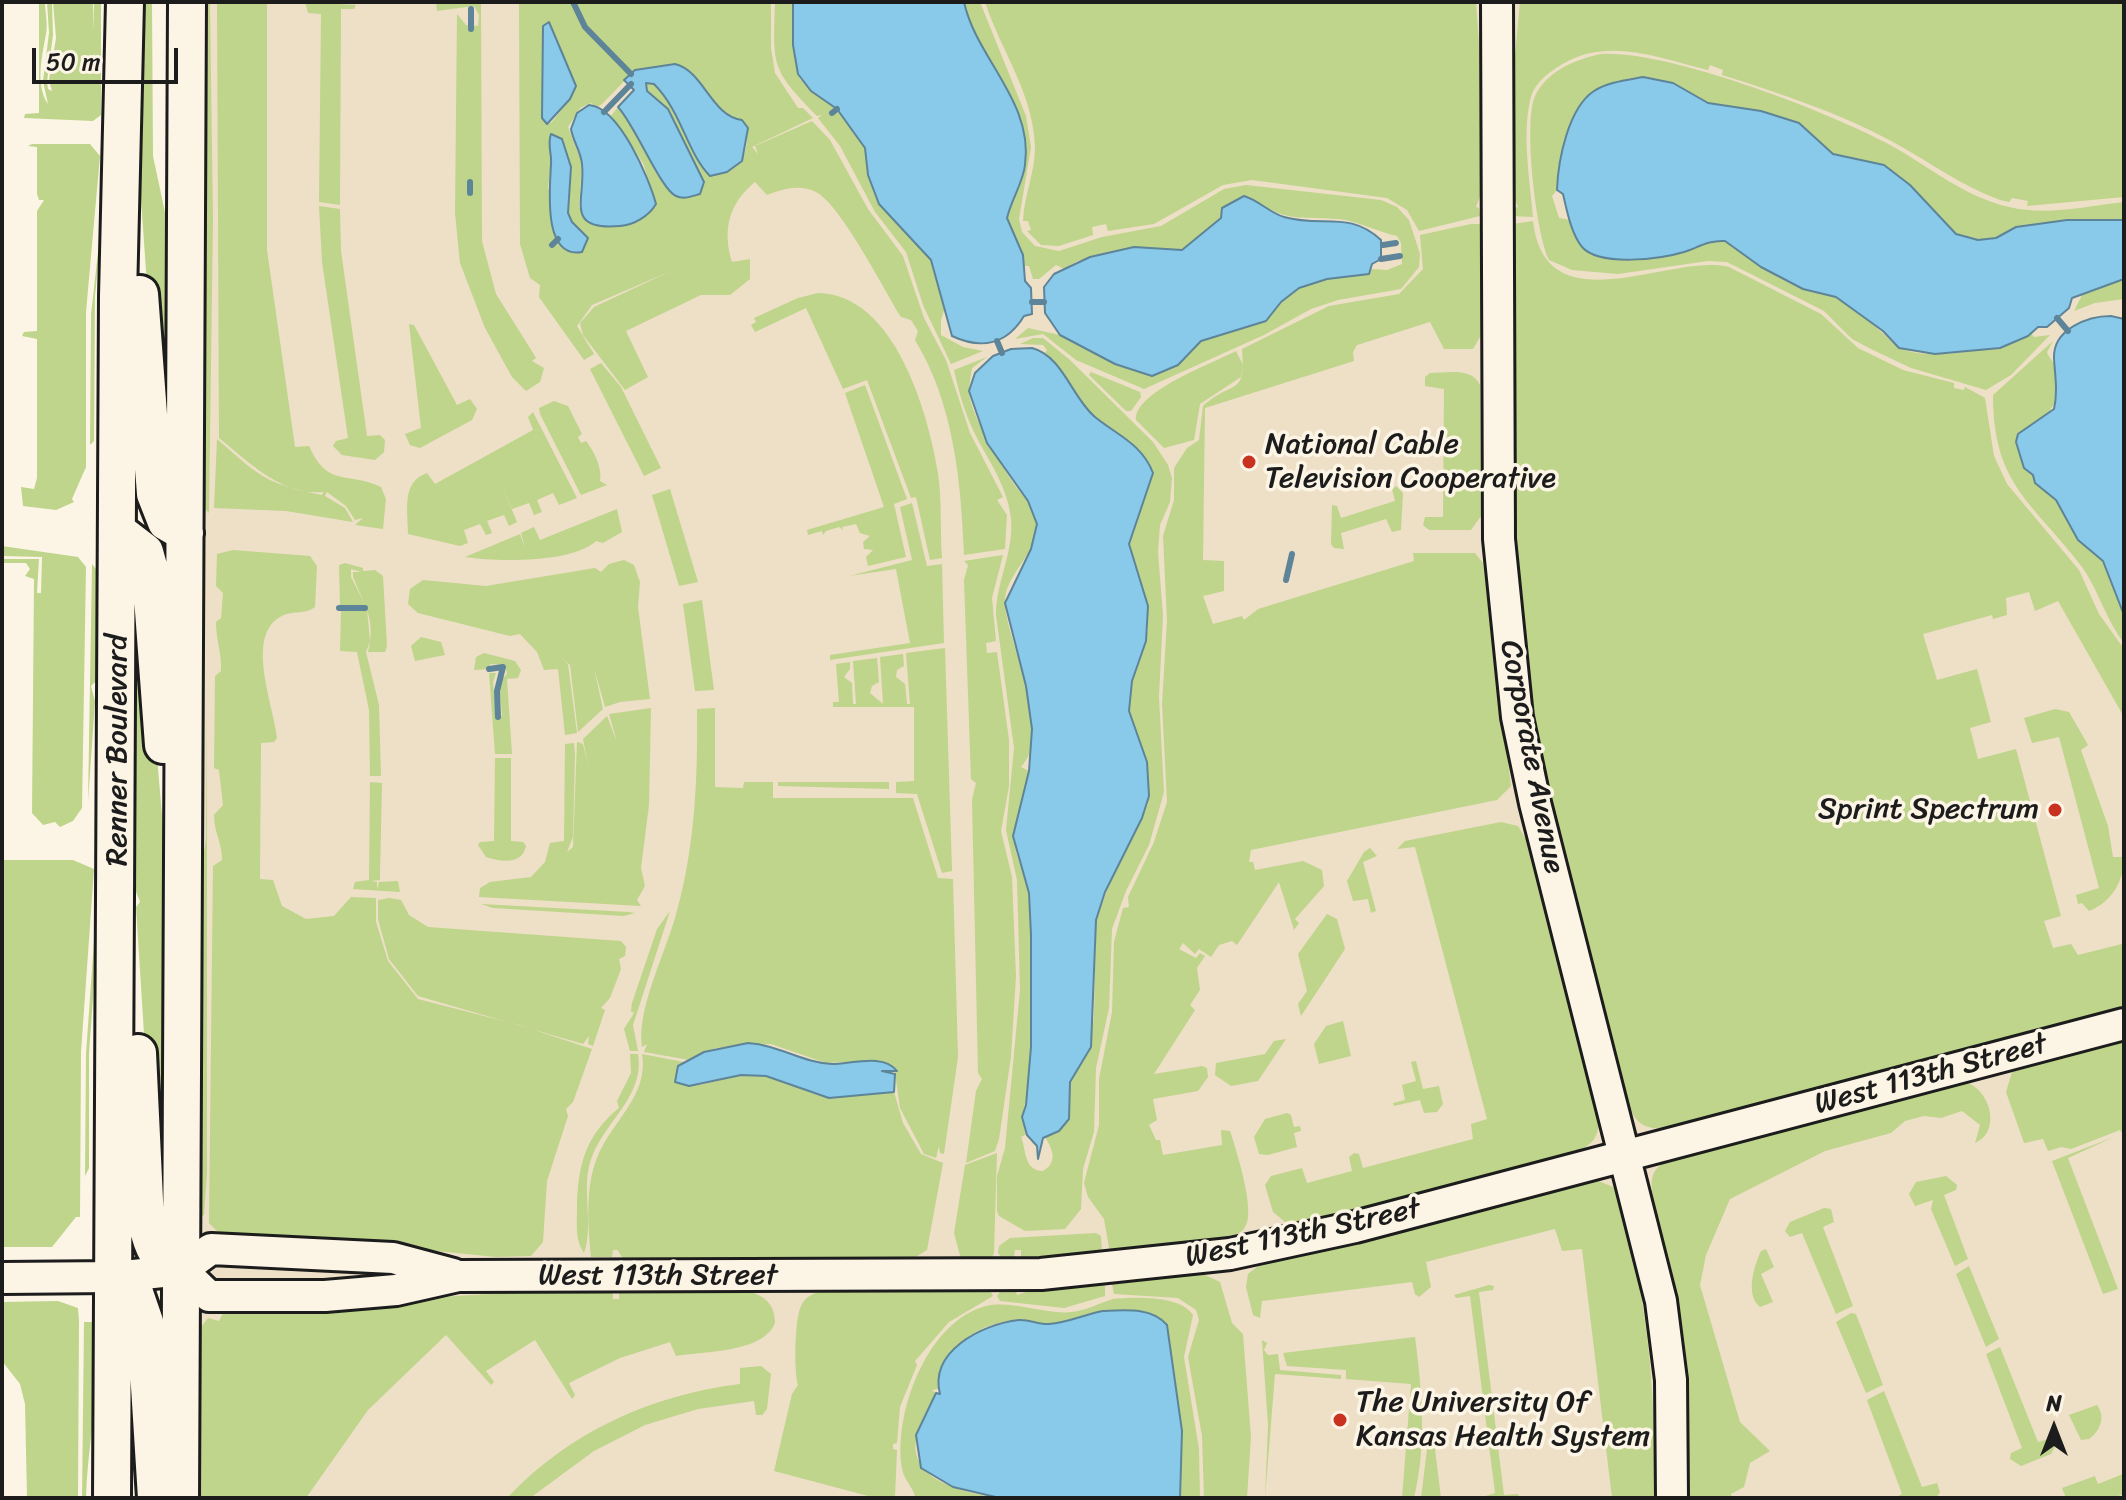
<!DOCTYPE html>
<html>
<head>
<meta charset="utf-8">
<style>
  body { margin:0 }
  #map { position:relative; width:2126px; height:1500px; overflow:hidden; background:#fcf5e5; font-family:Sriracha,sans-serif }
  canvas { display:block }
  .frame { position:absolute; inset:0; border:4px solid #1c1c1c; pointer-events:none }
  .north { position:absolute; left:2014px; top:1388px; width:80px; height:80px; -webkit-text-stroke:6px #fcf5e5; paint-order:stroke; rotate:0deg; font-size:22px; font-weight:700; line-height:32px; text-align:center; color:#1c1c1c }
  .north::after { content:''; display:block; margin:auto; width:28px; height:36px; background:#1c1c1c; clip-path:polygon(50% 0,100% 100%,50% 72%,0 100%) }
  .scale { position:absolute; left:32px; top:48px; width:146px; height:36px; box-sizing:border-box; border:4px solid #1c1c1c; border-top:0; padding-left:10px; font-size:24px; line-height:28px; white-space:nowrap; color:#1c1c1c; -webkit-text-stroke:6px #fcf5e5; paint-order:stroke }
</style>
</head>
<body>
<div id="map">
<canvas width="2126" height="1500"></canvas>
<div class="frame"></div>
<div class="north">N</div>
<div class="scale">50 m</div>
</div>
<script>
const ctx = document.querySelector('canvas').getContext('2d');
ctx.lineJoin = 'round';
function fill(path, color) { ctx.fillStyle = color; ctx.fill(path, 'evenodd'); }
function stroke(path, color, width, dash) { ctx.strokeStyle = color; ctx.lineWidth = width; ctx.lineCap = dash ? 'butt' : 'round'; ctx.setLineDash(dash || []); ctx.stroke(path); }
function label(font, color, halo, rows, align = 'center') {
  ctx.font = font + ' Sriracha,sans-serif'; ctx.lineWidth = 7; ctx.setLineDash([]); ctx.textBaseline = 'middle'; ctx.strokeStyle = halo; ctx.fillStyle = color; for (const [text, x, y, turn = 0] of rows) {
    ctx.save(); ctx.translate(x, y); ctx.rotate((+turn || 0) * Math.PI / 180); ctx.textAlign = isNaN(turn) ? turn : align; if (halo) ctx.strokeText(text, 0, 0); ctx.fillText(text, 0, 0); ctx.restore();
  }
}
fill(new Path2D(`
  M186,2H2124V1498H180Z`), '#eedfc7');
fill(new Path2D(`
  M39,2H45C45,12 48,24 46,34C42,56 35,85 48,104L43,81L49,33L47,2L52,3L53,35L47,82L48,89L52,91L49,80L56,38L53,2H93L94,31V2H101V115L93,121L24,118L25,114L39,113Z
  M136,2H152L153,156L170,236L173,429H157L136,127Z
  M207,2H210L213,219L209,513L202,506L197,128Z
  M217,2H267V250L295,447L309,446C328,488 346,471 381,487L386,499L383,529L355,525L363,518L355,520L346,506L327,492L325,496L345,508L353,522L286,511L214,508L217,439C260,476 263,483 322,495L323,492C282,496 250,463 219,438Z
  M305,2L356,5L354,9H341L340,205L319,202L321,14L308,13Z
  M436,2H480L481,5L482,241L496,294L533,353L536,358L532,361L544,368L540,382L526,391L512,377L485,328L460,263L455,213L457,14L466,25L478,26L479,15L474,6L437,11Z
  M519,2H771V48L775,73L798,108H803L813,118L752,147L758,154L755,146L812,121L830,140L868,209L903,256L924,318L946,360L970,433L1003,497L997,500L1007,515L1005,549L964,555C961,482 954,404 915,340L918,331L911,320L901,317C884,290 841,205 816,192C799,184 783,189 767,195L755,182C729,203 722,230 732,262L750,259V279L730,295H701L626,331L648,377L625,390L583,335L580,323L594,307L671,271L592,305L577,326L594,354L584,360L539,297L540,285L530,278L520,244ZM551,24L557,44L575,81L570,99L551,123L542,118L543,26ZM635,70L690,71L727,116L742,120C752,135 747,165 727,172C721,174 712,173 706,173L676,111L654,84L646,83L647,91L668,109L704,182L664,184L636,131L618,107L611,116L643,163L656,204C639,224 623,226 597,226L579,207L582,163L568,127L580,108L591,103L597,107L602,104ZM562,139L571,167L568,213L572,222L588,238L582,252H569L548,187L552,161L549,141Z
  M775,2H793L794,55L800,79L834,107L831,113L839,112L865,148L868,175L879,204L930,258L945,307L941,320V335L963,347L983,351L951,364L923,305L906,252L875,212L840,146L818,118L822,115L817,116C771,69 773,67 775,2Z
  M964,2H980L1026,116L1031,147L1019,219L1022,232L1035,246L1059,251L1102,237L1161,226L1224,189L1246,185L1381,200L1397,207L1409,220L1420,254L1419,267L1401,289L1338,300L1311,309L1264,335L1144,389L1076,360L1043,334L1015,339L1028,328L1060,335L1115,364L1152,376L1178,365L1201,341L1266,321L1281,302L1299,288L1327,279L1369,274L1371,269L1387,270L1402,264L1401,243L1397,236C1375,231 1359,221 1337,219C1289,216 1291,223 1247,196L1221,213V218L1181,250L1134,247L1077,261L1064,269L1056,265L1039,279H1033L1029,266H1024C1021,250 1004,230 1008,214C1015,176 1029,176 1022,131C1015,83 974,49 964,2Z
  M985,2H1476L1481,72V194L1476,207L1479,208L1480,216L1419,231L1407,210L1387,198L1252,180L1223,185L1154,224L1108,231L1106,224L1092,227L1093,235L1059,246L1041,245L1027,231L1031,230L1028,221H1023C1024,196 1035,172 1035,148C1034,94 1001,51 985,2Z
  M1520,2H2124V197L2027,206L2028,201L2012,198L2009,202L2000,200C1961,186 1930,162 1893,142C1840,113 1779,93 1722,75L1723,70L1710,65L1708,70C1656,57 1604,35 1556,68C1544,76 1532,87 1530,101C1522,137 1530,180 1533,217L1513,216L1514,208L1518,207L1513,194L1514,66Z
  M1601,54C1669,50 1829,112 1890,145C1929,166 1964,197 2009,207C2046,216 2087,206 2124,202V220H2067L2017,227L1997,238L1978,240L1956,234L1910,185L1884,165L1833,154L1798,123L1761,111L1708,103L1673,83L1576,113L1559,165L1557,190L1552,196L1559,218L1570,220L1576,235L1601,258L1669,255L1702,243L1726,241C1751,257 1774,279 1804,289C1813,292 1824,292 1834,296C1855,305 1879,331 1896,345C1920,365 2002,348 2028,336L2030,332L2034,337L2050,335L2011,375L1986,390L1911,368L1871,349L1852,339L1824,311L1727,262L1708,261L1618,274L1572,270L1549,260C1536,234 1523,122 1535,96C1547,71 1576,59 1601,54Z
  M32,144H90L100,156L86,312V467L72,499L74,502L56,510L23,506L21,487L34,489L37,478V339L22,336L24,332L37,331V211L44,200H39L37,194V147L28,146Z
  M108,165L95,296L94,441L90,445L91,314Z
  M319,206L340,209L341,251L367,436L380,435L385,440L384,452L375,460L342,455L333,446L336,441L348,438L322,262Z
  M1533,221C1545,329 1672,252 1729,267L1821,314L1858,348L1903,370L1954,383V388L1964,390L1965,387L1985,398L1994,456L2007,484L2079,570L2099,614L2124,649V717L2058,601L2035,611L2029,592L2006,598L2007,615L1993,619L1992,615L1923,634L1937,680L1977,669L1991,722L1970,728L1978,759L2016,749L2061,916L2044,921L2053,948L2071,944L2078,955L2122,944L2124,920V1007L1663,1128C1643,1130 1634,1121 1628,1103C1593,966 1550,830 1529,690C1507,536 1513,379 1513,224Z
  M1471,224H1481L1480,337L1473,349H1444L1430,322L1357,345L1353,352L1354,361L1205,408L1203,560L1224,561V591L1203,596L1213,624L1242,616L1244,620L1258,609L1414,561L1413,553H1475L1483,563L1511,786L1497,800L1251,850L1249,862H1253L1255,870L1303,861L1322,870L1324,886L1295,919L1299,923L1294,930L1279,882L1237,945L1232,941L1219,945L1211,957L1199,949L1195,954L1183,943L1179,949L1196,958L1200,953L1205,956L1197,968L1200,990L1190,1005L1195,1010L1154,1074L1202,1066L1207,1068L1208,1077L1198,1091L1153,1099L1157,1120L1149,1125L1156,1140H1160L1163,1155L1222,1145L1221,1130L1230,1131C1236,1149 1255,1209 1246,1225C1242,1234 1234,1235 1225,1237L1110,1253L1104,1219L1088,1197L1084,1183L1099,1125V1079L1112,1012L1114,942L1123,908L1129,907L1128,897L1154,842L1167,802L1162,704L1167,621L1163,536L1174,500V468L1187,448L1199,440L1203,406C1233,379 1246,398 1242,349L1329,306L1399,294L1423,269L1420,235Z
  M2124,279V299L2095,303L2074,311L2084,291Z
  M818,293C894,294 928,411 938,473C942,501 940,530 942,558L930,560L916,497L911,498L867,380L843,389L806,308L755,332L751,325L756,322L754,318L798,298Z
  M409,324L414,325L457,405L470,399L477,409L472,420L420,448L410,445L405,434L421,428Z
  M1033,338H1043L1070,360L1153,442L1168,465L1172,478L1170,502L1160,525L1158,552L1163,615L1159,697L1164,792L1149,845L1126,891L1112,929L1109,1008L1096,1068L1094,1132L1083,1169L1081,1209L1065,1229L1025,1231L999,1216L997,1211V1176L1005,1148L1020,990L1017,880L1006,830L1014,748L996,615C996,582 1014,552 1011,519C1008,487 989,462 975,434C965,414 959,393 954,370L987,357L972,368C971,376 969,383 969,392C970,414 1001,465 1014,484C1022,496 1034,505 1036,520C1042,553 1003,573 1005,604C1008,647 1055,732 1021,767L1029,771L1014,830L1016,852L1029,893L1031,935L1033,1003L1028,1090L1023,1112L1027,1134L1021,1137C1026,1147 1023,1171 1043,1171C1058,1162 1053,1150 1045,1137L1067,1123L1070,1082L1089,1052L1094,1016L1096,920L1119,859L1148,804L1147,762L1129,711L1132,681L1148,630V606L1129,544L1153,473C1139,442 1112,436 1091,413C1074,395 1063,371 1045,353L1047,350L1043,345L1020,344Z
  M2053,341L2047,352C2049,359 2054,361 2056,368C2065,395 2050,419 2026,429L2024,468L2033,475L2035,483L2056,500L2078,540L2103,561L2124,615V643C2105,618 2098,589 2082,567C2033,502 1993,486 1993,395Z
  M1236,351L1243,365L1241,377L1200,404L1194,440L1164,448L1136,420C1134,392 1213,363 1236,351Z
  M601,363L621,387L661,468L644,476L590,369Z
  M1091,372L1140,392L1141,397L1131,411H1126L1089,375Z
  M1430,373C1447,373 1472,367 1480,385L1481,516L1471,530H1429L1423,525L1425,517H1443L1444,389L1425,386V377Z
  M865,385L907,499L894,504L906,557L868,566L866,557L873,550L864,549L863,542L870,536L860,533L856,524L842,527L843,530L839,527L826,531L823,535L822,531L808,535L807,530L884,507L845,393Z
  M554,401L568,406L582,434L578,437L581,443L586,441C596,454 602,469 600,481L607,485L581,495L540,414L539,408Z
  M533,412L577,498L559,505L553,493L537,500L542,512L534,515L529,503L512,509L500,481L517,522L509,526L504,515L487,521L492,533L486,535L480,524L464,530L468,543L460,546L408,534C408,510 401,482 427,473L435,484L533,430L528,417Z
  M1396,486L1403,493L1401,530L1392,532L1386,519L1341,533L1344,549L1334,548L1331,544L1332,505L1337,506L1341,518L1395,501L1392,489Z
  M670,489L698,582L679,586L652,495Z
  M912,503L927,566L942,564L944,643L830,660V655L910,643L896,569L849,576L912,560L900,507Z
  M617,509L622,532L603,543L596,541C573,563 498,562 465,557L520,534L525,548L521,533L534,527L540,540Z
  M2,546L78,557L86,567L82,808L73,821L60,827L55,822L43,825L32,813L34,579L25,576L30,569L26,563H2V559H39L37,593H41L42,557L2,556Z
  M233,550L310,556L317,566L315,607C305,615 291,610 280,617C245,637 274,706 277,738L274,742L261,743L260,879L273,880L282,906L306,919L334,916L351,897L376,898V922L388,961L418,999L519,1025L592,1049L573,1102L566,1109L568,1116L547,1181L543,1242L531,1256L496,1257L337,1241L223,1237L209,1223L213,866L222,860C222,842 214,833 214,815L223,805L219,770L214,768L215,676L221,671C222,653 216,641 216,622L221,618L223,593L216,586L217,554Z
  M1003,555L992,598L996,641L986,643L987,653L997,652L1009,740V786L1001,831L1012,877L1016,976L1011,1057L999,1139L995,1151L966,1163L976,1091L982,1079L978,1073L972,800L976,783L971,779L964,580L968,565L964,561Z
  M624,560L634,565L640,582L638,607L650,699L620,702L605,707L594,668L603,709L578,732L570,665L558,655L568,664L577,733L565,735L558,669L544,670L537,652L520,634L510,636L418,613L408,604L410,589L423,580L486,586L595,568L601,572L609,564Z
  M345,563L363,568V571L375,570L383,576L387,646L385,652H368C376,619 365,606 353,577V572H361L351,569V577L366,606H340L339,565Z
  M92,564C113,586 99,651 96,681L91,686L95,701L88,802Z
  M702,600L714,690L695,691L683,604Z
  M367,609L370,641L366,652L379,705L381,776H370L369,710L357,652L340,651L341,610Z
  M421,637L441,642L445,655L415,661L411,646Z
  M128,639H147L168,886V1209L155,1208L136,907L140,902L135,889L127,817Z
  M945,648L952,871L942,873L917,794L896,793V782L914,781V707H833V702H839L836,664L850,662V669L844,677L852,683L853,704H856L853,661L877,658L879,682L872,686L870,693L883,704L880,657L903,654L904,666L897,670L896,677L905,684L907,704H910L906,653Z
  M484,653L515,661L521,670L518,678L507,679L512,754H495L489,673H496L493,682L496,715L502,716L499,682L507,674L505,665L490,664L489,669L474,670L476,657Z
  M651,708L649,805L641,868L645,886L637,900L641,906L479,897L480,888L490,882L531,877L545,862L550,843L564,841L565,744L574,743L575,754L573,837L567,852L573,847L577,742L583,744L588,766L583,739L607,716L617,742L609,714Z
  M715,708V787L743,788L744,782H773V798H913L938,878L953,879L958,1057L944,1154L940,1153L939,1146L936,1158L924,1154L900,1108L894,1066L864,1061L826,1063L771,1044L716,1048L689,1060L644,1052L647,1044L642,1047C636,1009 667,950 677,911C695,846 698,776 697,709Z
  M2055,709L2069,712L2088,745L2081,750L2108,826L2113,857H2124C2124,881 2112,902 2089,911L2082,903L2078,904L2076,895L2099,888L2059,737L2032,743L2024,718Z
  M207,710V1173L204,1215L200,1217L197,1212V900L206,839Z
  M495,758H511V841L523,842L526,846C522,865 502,862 486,857L478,845L480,842L494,841Z
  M370,782L382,783L380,875V880L371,881L377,882V890L379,882L398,881L400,892L353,889L355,882L369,880Z
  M778,782H889V789L778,786Z
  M1501,822L1518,826L1526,839L1599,1119C1599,1136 1593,1145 1577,1151L1356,1209L1298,1223L1285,1222L1273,1212L1265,1185L1271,1176L1302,1168L1307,1183L1352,1171L1349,1157L1354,1153L1359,1154L1363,1168L1473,1139L1471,1124L1487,1119L1415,847L1397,849L1405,841Z
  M1370,848L1377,856L1363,862L1376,911L1371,913L1368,899L1353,901L1347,881L1364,852Z
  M2,860H73L94,869L81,1052L80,1217H76L52,1247H2Z
  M98,884L101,889L89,1053V1168L85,1176L86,1054Z
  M389,898L401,900L409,915L428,927L621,941L626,947L625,956L619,959L621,969L610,998L601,1008L605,1010L593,1046L588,1044L589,1036L583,1044L418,996L389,959L378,919V900Z
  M481,904L629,912L635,913L624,916L493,908Z
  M670,911L633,1025L638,1051H630L624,1029L634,1013L631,1011L632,1003L657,929Z
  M1327,914L1337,919L1345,949L1301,1016L1298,1004L1307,991L1298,954Z
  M1343,1021L1351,1056L1319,1064L1314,1044L1326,1026Z
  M1286,1039L1258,1081L1231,1086L1215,1075L1216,1063L1265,1054L1274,1041Z
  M2124,1040V1135L2120,1130L2071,1149L2061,1147L2048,1151L2043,1139L2024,1143L2006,1092L2012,1072Z
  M630,1054H638C645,1094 608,1119 593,1154C579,1186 595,1222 584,1253C575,1240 577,1226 577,1211C577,1165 586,1135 619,1108L617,1101L631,1073Z
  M642,1054L684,1062L678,1066L700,1085L741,1075L766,1076L783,1079L814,1094L894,1092L903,1123L921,1154L943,1163L927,1250L911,1260L622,1258L618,1250H613L612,1257H591C588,1226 585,1187 597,1158C611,1121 649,1097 642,1054Z
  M1416,1061L1423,1089L1439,1086L1443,1104L1437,1112L1424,1113L1420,1100L1394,1106L1393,1103L1405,1100L1402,1085L1416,1081L1411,1062Z
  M1968,1083C1991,1092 2001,1132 1975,1143L1980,1125L1962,1111L1941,1118L1924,1116L1905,1121L1891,1133L1825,1151L1730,1199L1706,1255L1700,1285L1740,1422L1770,1451L1750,1463L1744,1487L1731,1494L1732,1498H1687C1687,1436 1689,1374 1679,1312C1675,1287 1648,1196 1652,1179C1655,1163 1671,1159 1685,1155Z
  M1287,1113L1291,1115L1294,1127L1300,1126L1301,1131L1294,1133L1297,1147L1268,1155L1259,1154L1254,1137L1265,1119Z
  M2114,1137L2068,1158L2118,1289L2103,1294L2052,1161Z
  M997,1153L994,1253L991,1259H961L954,1233L965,1165Z
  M1946,1176L1957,1185L1956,1190L1944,1195L1968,1259L1955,1266L1931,1209L1933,1200L1915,1206L1909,1194L1916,1182Z
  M1596,1180L1613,1187L1621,1201C1649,1309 1655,1388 1655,1498H1612L1582,1249L1562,1251L1555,1229L1426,1262L1431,1287L1419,1297L1415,1294L1412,1282L1262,1301L1260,1318L1253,1315L1246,1287L1248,1274L1262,1263Z
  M1824,1208L1831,1209L1834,1222L1823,1227L1853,1306L1836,1314L1802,1233L1790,1237L1785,1231L1790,1222Z
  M1096,1233L1101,1236L1102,1253L1030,1258L1021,1257V1250H1015L1014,1257L1003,1259L998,1253L999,1246L1010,1238Z
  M1766,1249L1774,1267L1761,1274L1773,1302L1760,1307C1745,1295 1754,1266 1761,1251Z
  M1969,1266L1999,1339L1986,1347L1956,1274Z
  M1203,1274L1220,1282L1232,1323L1243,1334L1251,1437L1247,1498H1204L1202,1436L1188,1357L1199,1320L1196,1310L1178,1298L1114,1294L1112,1284Z
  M1105,1284V1296L1064,1308L1000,1301L997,1296L1000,1292H1016L1017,1295L1029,1291Z
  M1489,1285L1494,1286L1493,1290L1479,1292L1504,1495L1518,1494L1520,1498H1479L1495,1493L1470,1296L1456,1298L1454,1295Z
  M601,1290L613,1292V1299H619V1292L623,1291L750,1292C766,1296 775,1306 775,1323C763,1353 705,1351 676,1356L670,1342L620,1358L569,1383L575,1395L572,1399L535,1340L486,1371L494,1382L491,1385L446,1335L368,1410L306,1498H192L196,1334L208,1318L219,1321L225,1309C350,1306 475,1291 601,1290Z
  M824,1291L991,1292L993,1296L949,1322L915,1361L917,1365L900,1407L897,1443L893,1444V1449L897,1450L895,1498L872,1497L774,1471L792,1394L798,1385C794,1374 794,1317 802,1304C807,1295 815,1293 824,1291Z
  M1113,1299C1135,1297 1180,1295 1193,1315L1184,1357L1199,1449L1200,1498H1180L1182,1431L1168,1330L1158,1317C1124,1302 1090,1315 1056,1323C1043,1327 1032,1319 1020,1320C974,1322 947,1347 938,1389L932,1390L936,1393C929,1407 918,1424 916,1440C909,1482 969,1494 1000,1498L915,1496C912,1486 903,1478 902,1468C893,1414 927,1321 986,1306C1014,1300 1044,1315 1072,1312C1085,1311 1100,1303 1113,1299Z
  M58,1301L78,1308L79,1321L78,1498H27L25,1404L20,1384L2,1361V1302Z
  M1851,1313L1856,1314L1883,1385L1866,1393L1836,1322Z
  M84,1322H92L96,1331L93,1362L96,1363C97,1408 87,1453 86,1498H82Z
  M1415,1337C1422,1391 1427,1444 1414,1498H1402L1411,1384L1346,1379V1370L1287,1366L1283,1353Z
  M1262,1340L1267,1343L1264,1350L1268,1355L1278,1354L1280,1370L1341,1375V1379L1275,1374L1265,1498L1268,1425Z
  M2000,1347L2038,1442L2052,1438L2056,1445L2051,1454L2021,1466L2010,1459L2011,1453L2022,1448L1986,1354Z
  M761,1366L771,1374L767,1409L762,1415H756L754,1401L698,1409L645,1425L594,1451L530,1498H507C569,1432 651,1395 740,1384V1368Z
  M1884,1391L1922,1487L1937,1483L1940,1492L1936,1498H1894L1902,1494L1867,1400Z
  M2097,1405C2106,1417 2100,1431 2089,1439L2081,1440L2069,1415Z
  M1428,1441H1434L1441,1498H1421Z
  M2123,1474L2124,1494L2112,1498H2066L2062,1488L2095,1476L2098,1484Z`), '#bed58b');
const water = new Path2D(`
  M793,2H964C976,58 1034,102 1025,165C1023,183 1011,200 1007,218L1023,255L1025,281L1031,288L1032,314L1024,316C1007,344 982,350 952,336L931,260L879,204L868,175L865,148L837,109L811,91L798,74L793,45Z
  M549,22L576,86L570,99L547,124L542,118L543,26Z
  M675,64C704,71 711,116 742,120L748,128L742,161L727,172L710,176C687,153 682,112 654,84L646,83L647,91L668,109L704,182L700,194C692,196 684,200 676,196C661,190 635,125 618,107L634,90L624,80L635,70Z
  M1643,77L1673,83L1708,103L1761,111L1799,123L1833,154L1884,165L1910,185L1956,234L1978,240L1996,238L2016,227L2067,220H2124V279L2072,298L2069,308L2047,327H2038L2028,336L2000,348L1935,354L1899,348L1883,331L1836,297L1803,289L1761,267L1725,241C1709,240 1699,247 1684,252C1661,259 1600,267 1582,247C1571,233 1567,211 1563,194L1557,190C1558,161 1568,108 1594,91C1608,82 1627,80 1643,77Z
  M589,105C619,107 649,178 656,204C649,216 634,225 620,226C563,231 586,199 582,164C581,152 573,141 571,129L577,113Z
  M551,134L562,139L571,167L568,213L572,222L588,238L582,252C542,259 550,188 551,164C552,154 547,144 551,134Z
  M1244,196C1258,200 1270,213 1284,217C1322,228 1349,210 1381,240V259L1372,264L1369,274L1327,279L1299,288L1281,302L1266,321L1201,341L1178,365L1152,376L1115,364L1060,335L1045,313L1044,287L1054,274L1090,257L1134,247L1182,250L1221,218L1222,208Z
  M2111,316L2124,319V615L2103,561L2078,540L2056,500L2035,483L2033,475L2024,468L2016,442L2018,434L2054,409C2058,391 2055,376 2054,358C2053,329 2088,316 2111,316Z
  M1032,348C1063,356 1072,398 1095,417C1117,435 1142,444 1153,473L1129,544L1148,606L1146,641L1132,681L1129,711L1147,762L1149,796L1142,818L1105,892L1096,920L1091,1047L1070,1082L1069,1119L1059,1131L1043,1138L1038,1159L1037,1146L1027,1135L1022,1117L1026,1105L1031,1047V935L1029,893L1013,836L1029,771L1032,729L1026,686L1005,603L1031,549L1037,524L1028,501L987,443L969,391L975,373L993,356L1011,349Z
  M748,1043C779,1045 803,1063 832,1064C851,1064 884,1053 897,1071H882L895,1074L894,1092L829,1098L766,1076L741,1075L689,1086L675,1082L678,1066L704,1052Z
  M1103,1311C1125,1310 1152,1307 1167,1325L1182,1431L1180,1498H1000L953,1487L921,1468L916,1435L936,1393L940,1394C929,1352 981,1324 1019,1320C1029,1319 1039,1325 1049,1324C1067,1323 1086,1314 1103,1311Z`);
fill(water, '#89caea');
stroke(water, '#5d8498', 2);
stroke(new Path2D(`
  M573,2L585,27L631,74
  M471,9V29
  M604,112L631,84
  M832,113L837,109
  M470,182V193
  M552,245L558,239
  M1383,245L1396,243
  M1381,259L1400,256
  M1032,302H1044
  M2057,318L2068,331
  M997,341L1002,353
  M1286,580L1292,554
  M339,608H365
  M489,669L503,667L497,691L498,717`), '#5d8498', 6);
const minor = new Path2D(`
  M1497,2L1499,539L1517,717L1535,803L1661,1301L1671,1380L1672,1498
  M182,1270L209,1296H325L396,1290L458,1276L1041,1274L1230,1254L1355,1227L2124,1024
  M2,1278L114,1277L182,1270L211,1249L393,1258L453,1274`);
const major = new Path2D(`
  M140,294L155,494L166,522L185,533
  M119,532L145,552L150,570L163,745
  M138,1053L146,1221C152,1248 156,1260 182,1270
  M114,1277L134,1290L145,1322L156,1498
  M112,1498L118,296L125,2
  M180,1498L187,2`);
stroke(minor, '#1c1c1c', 36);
stroke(major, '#1c1c1c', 42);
stroke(minor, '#fcf5e5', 30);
stroke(major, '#fcf5e5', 36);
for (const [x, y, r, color] of [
  [1249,462,8,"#c8321e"],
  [2055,810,8,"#c8321e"],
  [1340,1420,8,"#c8321e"]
]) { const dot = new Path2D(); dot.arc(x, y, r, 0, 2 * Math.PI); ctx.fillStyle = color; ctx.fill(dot); stroke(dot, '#fcf5e5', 3); }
label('30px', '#1c1c1c', '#fcf5e5', [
  ["National Cable",1265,445],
  ["Television Cooperative",1265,479],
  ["Sprint Spectrum",2039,810,"right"],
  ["The University Of",1356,1403],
  ["Kansas Health System",1356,1437]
], 'left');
label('30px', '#1c1c1c', '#fcf5e5', [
  ["Renner Boulevard",118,750,-90],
  ["Corporate Avenue",1531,757,79],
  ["West 113th Street",1931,1075,-15],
  ["West 113th Street",1303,1234,-12],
  ["West 113th Street",658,1276]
]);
</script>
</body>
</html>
